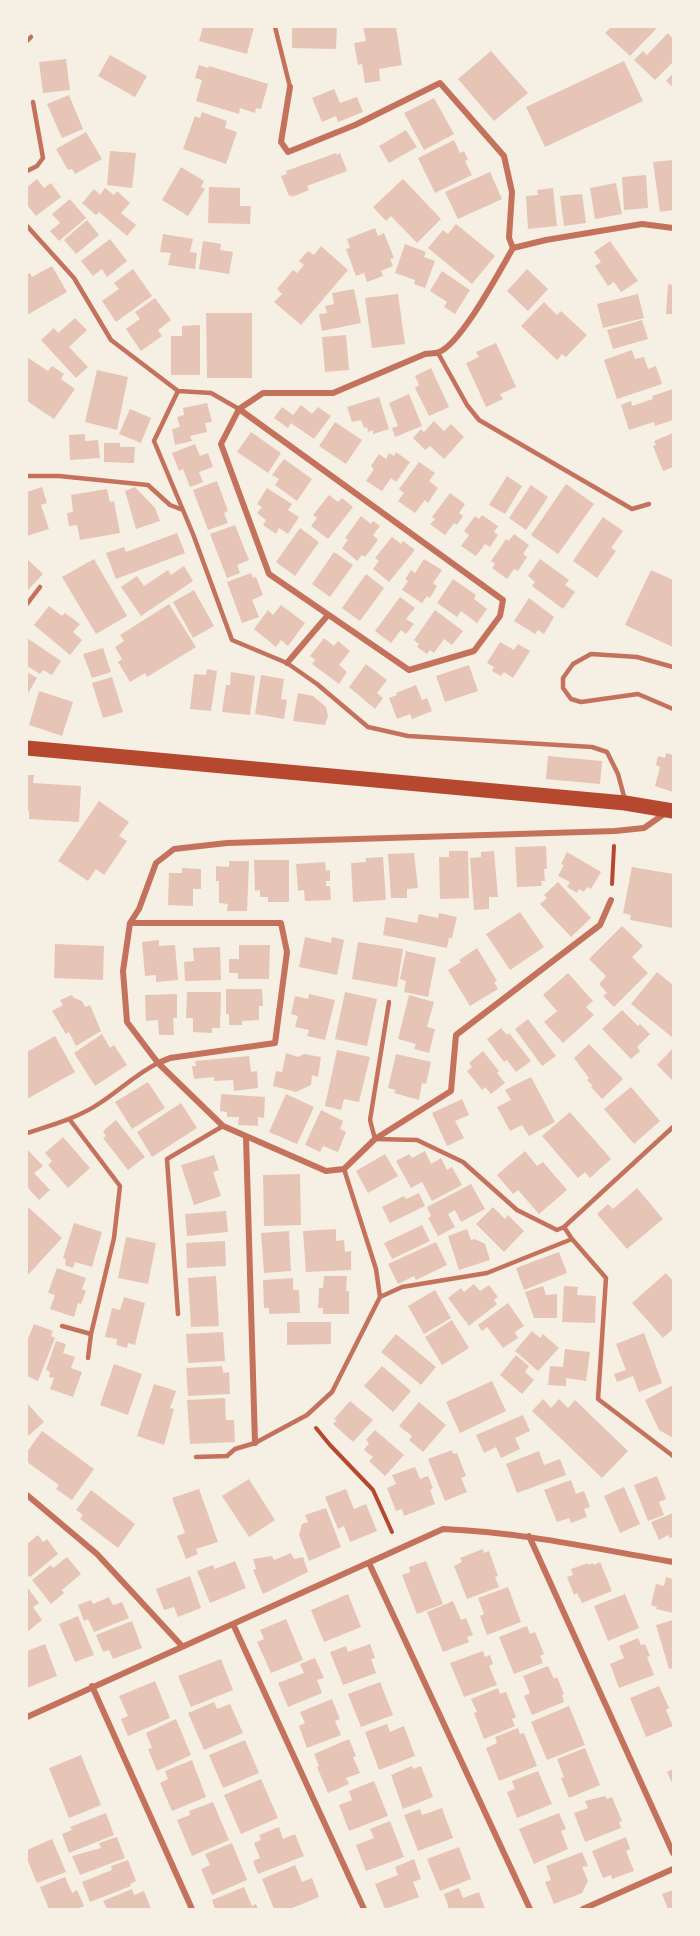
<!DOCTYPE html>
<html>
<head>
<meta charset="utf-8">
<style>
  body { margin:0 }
  #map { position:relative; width:700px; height:1936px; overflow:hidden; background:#f6efe4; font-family:Montserrat,sans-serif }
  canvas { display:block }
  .frame { position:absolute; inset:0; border:28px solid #f6efe4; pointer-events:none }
</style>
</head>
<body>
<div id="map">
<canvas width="700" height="1936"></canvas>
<div class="frame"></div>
</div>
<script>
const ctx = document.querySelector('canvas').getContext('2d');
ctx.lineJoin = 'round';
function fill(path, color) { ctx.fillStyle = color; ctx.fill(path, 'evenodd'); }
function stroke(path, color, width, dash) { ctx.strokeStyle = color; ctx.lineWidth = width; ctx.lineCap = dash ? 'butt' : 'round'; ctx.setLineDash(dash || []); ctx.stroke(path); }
fill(new Path2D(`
  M203,27H254L247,54L199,41Z
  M292,27H337L336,49L292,48Z
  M363,27H396L402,65L379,69L380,81L365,83L362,64L358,65L354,43L366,41Z
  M611,27H655L656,29L630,56L605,33Z
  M668,33L673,39V62L655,80L634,60L643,51L647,55Z
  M491,51L528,93L494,121L458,79Z
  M110,55L147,76L135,97L98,76Z
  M66,59L70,90L43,93L39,62Z
  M624,61L643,101L545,147L526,107Z
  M199,65L208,68L209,66L268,84L261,109L256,108L255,113L240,108L239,114L196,101L202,80L195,78Z
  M673,73V87L666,81Z
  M334,89L340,103L357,97L363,112L338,122L336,116L322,122L312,98Z
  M69,95L83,129L62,138L47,104Z
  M434,98L454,134L424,150L404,113Z
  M202,112L227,121L225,128L237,132L226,164L183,149L195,116L200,118Z
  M406,130L417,147L389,163L379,146Z
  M86,132L102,159L75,174L72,169L68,170L56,149Z
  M454,140L460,153L464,151L468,160L465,161L472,175L435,193L418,158Z
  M110,151L136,153L132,188L107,185Z
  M336,153L337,155L340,153L347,171L307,186L309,190L292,197L291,195L289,196L281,176L287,174L286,171Z
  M673,160V210L660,212L653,162Z
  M181,167L204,181L201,187L205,189L188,216L162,200Z
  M490,172L502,199L458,219L445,192Z
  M646,175L648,208L624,210L622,177Z
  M37,179L44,188L51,183L61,197L36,216L27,205V187Z
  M403,179L441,219L417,243L391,216L386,221L373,207Z
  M616,183L622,214L595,219L590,188Z
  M209,187L240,188V206H251L250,224L208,223Z
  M105,188L114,195L117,191L130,203L121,213L136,225L127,236L99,212L96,215L82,203L94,189L100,195Z
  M553,188L557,226L528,229L526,196L538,195L537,190Z
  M582,194L586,223L564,226L560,196Z
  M70,199L86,218L59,241L50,231L60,223L52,214Z
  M87,220L99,235L76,254L64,240Z
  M456,224L495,256L472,284L428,248L443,230L448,234Z
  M375,228L378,236L384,233L394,258L390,259L393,266L381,271L383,276L367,282L364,273L356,276L346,249L350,248L347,239Z
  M163,234L193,239L190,252L197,253L195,269L168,265L171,253L160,252Z
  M110,239L127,261L107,277L102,269L93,276L81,261Z
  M203,241L221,244L220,250L233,252L229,274L199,269Z
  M610,241L638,281L621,292L614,282L608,286L595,266L601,262L594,252Z
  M405,244L426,252L424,257L435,261L425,288L414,284L415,280L395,273Z
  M321,246L348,270L301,325L274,302L282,294L277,289L293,270L297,273L304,265L299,261L308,251L314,255Z
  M52,266L67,292L27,315V275L30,273L32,277Z
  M133,269L152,296L116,322L102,301L119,289L114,283Z
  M527,269L548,289L528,311L507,291Z
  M442,271L470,290L455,314L444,307L447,302L430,291Z
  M668,284L673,285V314H666Z
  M354,289L361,323L322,331L319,314L327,313L325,306L334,304L332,293Z
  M398,294L405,344L372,348L365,298Z
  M638,294L644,318L603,328L597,304Z
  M155,298L171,320L158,330L162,336L141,351L126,329L140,319L135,312Z
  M544,302L557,315L561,311L587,335L566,357L562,354L557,360L521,326Z
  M206,313H252V378H207Z
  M75,318L87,330L69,347L88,367L76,378L41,340L54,328L58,333Z
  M642,320L648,339L613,349L607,330Z
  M200,325V375H171V336H182V326Z
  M346,335L349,370L325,372L322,337Z
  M496,343L516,387L500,394L503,399L486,407L466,363L479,357L476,352Z
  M632,350L635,359L644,357L648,369L656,366L662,384L617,399L604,360Z
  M27,357L48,371L52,366L64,374L61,379L75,389L54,419L27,401Z
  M431,368L449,407L429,416L415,388L419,385L415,376Z
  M97,370L128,377L117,430L85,422Z
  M673,389V420L655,426L654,422L629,430L621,405L631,401L632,406L653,399L652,396Z
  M409,394L422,426L395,437L392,428L398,426L389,403Z
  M379,397L389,429L373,434V430L368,432L367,427L364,428L361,420L352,422L347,407Z
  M207,403L212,422L205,423L207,432L190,436L192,441L175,445L172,429L180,427L177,417L184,415L183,408Z
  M301,405L312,414L318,407L331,416L314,439L291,423L288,428L274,418L282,407L293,415Z
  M130,409L151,418L141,443L119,434Z
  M434,421L444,431L451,424L464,437L444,459L430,446L425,450L413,438L421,429L424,432Z
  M335,422L362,440L346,464L319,446Z
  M251,432L281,453L268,473L237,452Z
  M673,433V467L663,471L653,446L656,445L654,441Z
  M85,434V441L98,440L100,458L70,460L69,435Z
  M104,443H120V447H135L134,463L104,462Z
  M195,444L200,456L208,453L213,467L199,472L203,482L190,487L183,469L179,471L172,453Z
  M396,452L410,462L396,482L391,478L382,491L366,481L374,469L371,466L379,454L386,459L389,453L394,456Z
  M284,459L312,479L297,501L275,485L279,479L272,475Z
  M419,462L435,473L429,481L438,488L428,503L425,500L415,513L398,501L404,493L399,489Z
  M507,476L522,486L505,514L489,505Z
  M217,481L228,511L224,513L228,523L208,530L193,490Z
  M566,484L594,504L558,554L531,535Z
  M531,485L548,497L526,530L509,518Z
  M42,487L47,503L41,505L49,529L27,536V492Z
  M135,487L155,508L160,521L136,529L125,491Z
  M267,488L292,504L288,510L299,517L288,534L279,528L276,534L263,525L266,520L257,513L262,507L257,504Z
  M107,489L110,502L114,501L120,533L80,540L77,525L69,526L67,513L73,512L71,495Z
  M450,493L465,504L459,513L463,516L457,525L454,523L445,535L430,524L435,519L432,517Z
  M329,495L338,502L342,498L353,507L328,539L311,526L317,518L313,515Z
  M482,515L498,526L494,532L498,535L490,547L485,544L476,556L461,546L469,535L464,531L475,516L479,519Z
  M361,516L371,524L373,521L380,526L373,535L378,540L365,557L362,555L357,561L342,548L348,540L345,538Z
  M603,517L623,531L611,548L616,551L597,578L573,561Z
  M235,525L249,560L237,565L240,573L227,578L210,534Z
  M300,528L319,542L295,576L276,562Z
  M177,533L185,553L116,579L106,553L124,547L126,552Z
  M514,534L529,545L523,554L527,557L518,571L514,569L507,579L492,568L495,564L491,561L506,539L509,541Z
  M392,537L401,544L403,541L415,550L389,582L373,569L379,561L375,558Z
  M334,552L353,565L330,597L312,584Z
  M27,559L43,574L27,591Z
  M94,559L127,616L96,634L62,577Z
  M424,559L442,570L433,583L437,586L430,598L427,596L422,603L402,590L408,581L405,579L411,570L415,573Z
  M540,559L569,580L565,585L575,592L563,609L532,586L535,582L528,576Z
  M184,566L193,581L141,616L121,587L137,576L144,586L168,570L171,575Z
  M651,570L673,580V647L625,625Z
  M251,573L253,578L256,577L263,595L252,600L259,617L242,623L227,582Z
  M366,574L384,588L360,621L342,608Z
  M453,579L476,595L474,599L487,609L477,623L461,611L457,617L437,603Z
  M194,590L214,626L193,638L173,602Z
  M400,597L415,608L406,619L414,624L406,634L401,630L391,643L375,631Z
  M529,598L554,617L544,634L538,630L535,634L514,621Z
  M169,604L196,647L147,677L145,673L130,682L118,662L122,659L115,647L124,641L120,635Z
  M281,605L305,623L288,646L281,640L276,647L254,629L268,610L273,615Z
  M49,606L62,616L65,613L80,624L73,632L82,640L70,655L34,625Z
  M435,610L463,631L452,645L444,639L434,653L430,650L427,654L417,647L419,644L414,640Z
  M27,638L61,661L52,675L43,670L40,674L27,666Z
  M324,638L334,646L338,641L350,651L339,665L347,672L339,684L312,664L315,660L310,656Z
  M500,642L514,650L518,644L530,651L513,678L504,672L501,676L492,671L494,667L487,663Z
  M103,648L111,672L92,678L83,654Z
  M366,664L387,680L377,693L383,698L375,709L349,687Z
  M469,665L478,691L445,702L436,676Z
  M207,669L217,671L211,711L190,709L194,674L206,675Z
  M27,672L37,678L27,695Z
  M231,672L255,676L250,715L222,712L226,685H230Z
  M261,675L284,679L281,699L287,700L284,719L255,714Z
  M112,677L123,712L103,718L92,683Z
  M416,685L422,700L427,698L432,711L412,719L410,714L397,719L389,698L397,695L396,693Z
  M39,691L73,702L62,736L29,725Z
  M298,693L313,696L326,707L328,716L325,725L293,721Z
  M666,753L673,755V792L655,786L660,767L656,765L658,756L665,758Z
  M548,756L602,761L600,784L546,779Z
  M27,775H34L33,783L81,786L79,822L29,819V811H27Z
  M99,801L129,822L119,836L127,841L104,875L96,869L88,881L58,861Z
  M546,846L547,869H544L545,881H541L542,886L517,887L515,847Z
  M449,851H468L469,898L440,899L439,857H449Z
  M494,851L498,897H489V909L474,910L470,858L481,857V852Z
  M567,852L601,872L591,889L587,887L584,892L579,889L577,893L567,887L570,882L558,876L564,865L561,864Z
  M414,853L418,888L407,889V898H391L388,854Z
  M383,857L386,900L353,902L351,863L366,862V858Z
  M254,860H289V902H268V897H260V890L255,891Z
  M229,861H249L247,911H227L228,904L219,903V881H216V866L229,867Z
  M325,862L326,871L330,870V881H326V886H330L331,900L305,901L304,890L298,891L296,864Z
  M632,867L673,874V928L630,920L631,915L623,913Z
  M182,868L201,869V889H193V906L168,905L169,873H182Z
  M558,882L591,918L571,937L540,904L547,898L544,895Z
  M520,912L544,947L510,970L486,934Z
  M439,913L457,917L452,938H449L447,948L383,935L386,917L417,923L419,914L438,918Z
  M622,926L643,946L632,957L648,973L614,1007L603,996L607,993L599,984L606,976L589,959Z
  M305,937L331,943L332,937L344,940L337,975L299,967Z
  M159,940V946L175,945L178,980L156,982V975L145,976L142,942Z
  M358,942L403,949L397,987L352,979Z
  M55,944L104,946L103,980L54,978Z
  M239,945H270L269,979H238V973H229V959H239Z
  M220,947L221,980L185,981L184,962L194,961L193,948Z
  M477,948L497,981L494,982L498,989L470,1006L448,970L461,962L459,960Z
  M406,951L436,958L428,997L404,992L406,981L400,979Z
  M657,972L673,985V1038L631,1004Z
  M568,973L593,1001L586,1007L594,1015L563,1043L544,1022L557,1011L543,995Z
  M226,989H262L263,1006H259V1020L242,1021V1025H229V1014H226Z
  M187,992H221L220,1028H212V1033L193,1032V1018H186Z
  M345,992L377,999L367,1046L335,1039Z
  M177,994V1018H173L174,1035H159L158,1020L146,1021L145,995Z
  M309,994L335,1000L325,1040L307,1036L309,1030L295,1027L298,1016L291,1014L295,996L308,999Z
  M72,995L74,998L82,1001L85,1007L90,1005L101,1031L76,1046L69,1032L66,1034L52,1011L63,1005L60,1000Z
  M409,995L434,1002L427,1027L435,1029L429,1053L414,1049L416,1044L398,1039Z
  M622,1010L638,1026L640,1024L650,1034L637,1047L640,1051L631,1059L602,1029Z
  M528,1019L556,1056L542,1066L515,1029Z
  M501,1028L507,1035L509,1033L531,1061L516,1072L507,1060L504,1062L487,1039Z
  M102,1034L110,1048L114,1045L127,1065L95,1086L74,1053Z
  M55,1036L75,1072L27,1099V1052Z
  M589,1044L623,1079L602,1099L591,1087L593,1086L587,1080L589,1078L574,1058Z
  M673,1048V1081L657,1065Z
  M337,1050L370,1057L359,1102L344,1099L341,1110L325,1106Z
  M483,1051L499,1071L497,1073L505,1083L491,1094L485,1087L482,1090L467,1071L472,1067L469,1063Z
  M286,1053L298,1057L304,1054L321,1057L318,1077L312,1075L311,1085L296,1092L273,1086L276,1071L282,1072Z
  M396,1054L431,1062L426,1084L422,1083L419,1100L394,1093L396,1090L388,1088Z
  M249,1056L251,1072L257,1071L258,1088L234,1091L233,1080L214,1081V1077L194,1079L192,1066H196L195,1061Z
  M531,1077L555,1122L529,1136L522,1125L510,1131L497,1107L511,1100L505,1090Z
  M148,1082L165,1108L132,1129L115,1102Z
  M631,1087L660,1121L634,1144L604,1109Z
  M221,1094L265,1097L264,1118L258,1117V1126L238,1125L239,1117H227V1112L220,1111Z
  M286,1094L314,1107L297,1144L269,1132Z
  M462,1099L469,1115L455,1121L464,1138L447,1146L432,1113Z
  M181,1103L197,1128L152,1157L137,1132Z
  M321,1110L343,1121L340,1129L346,1132L338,1152L323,1146L320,1152L305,1145Z
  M570,1112L611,1159L590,1178L585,1172L578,1178L542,1136Z
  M116,1120L145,1157L128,1170L103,1138L106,1136L103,1131Z
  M63,1137L90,1168L68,1188L48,1165L52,1161L45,1153Z
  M27,1149L43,1166L34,1173L50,1190L39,1200L27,1187Z
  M425,1151L431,1164L441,1158L447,1170L452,1167L462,1185L432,1201L422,1182L411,1188L396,1161L409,1154L412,1158Z
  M525,1151L537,1166L543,1162L567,1190L539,1214L518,1190L513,1194L497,1175Z
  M385,1154L398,1176L368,1193L356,1171Z
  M214,1155L219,1170L213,1172L221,1196L194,1205L181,1165Z
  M300,1174L301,1225L264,1226L263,1175Z
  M471,1184L485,1209L461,1222L455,1210L448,1214L455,1227L438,1236L428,1218L431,1216L427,1207Z
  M637,1188L663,1219L627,1249L597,1214L608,1204L613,1209Z
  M419,1193L425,1206L390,1223L382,1207L404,1196L406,1199Z
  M27,1206L62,1238L27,1276Z
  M493,1207L505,1219L508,1215L524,1231L504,1252L476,1224Z
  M226,1211L228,1232L187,1236L185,1214Z
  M74,1223L102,1232L92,1267L75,1262L73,1268L65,1265L66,1259L63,1258Z
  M422,1225L430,1241L392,1259L384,1243Z
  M336,1229V1241L344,1240L345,1252L351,1251V1270L306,1272L303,1231Z
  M467,1229L471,1240L475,1239L485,1244L490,1260L459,1270L448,1236Z
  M289,1231L291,1271L264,1273L261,1233Z
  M126,1237L156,1243L148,1284L118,1278Z
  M225,1241L226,1266L187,1268L186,1243Z
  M436,1242L447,1265L416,1280L414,1276L398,1284L388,1264Z
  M559,1252L567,1273L524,1290L516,1268Z
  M57,1268L86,1278L82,1289L86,1291L81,1304L78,1303L74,1317L50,1309L55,1295L48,1293Z
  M666,1273L673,1281V1329L663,1338L632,1303Z
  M216,1276L219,1326L191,1327L188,1278Z
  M324,1276H347L346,1291H349V1314H323V1308H318L319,1288H323Z
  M293,1278V1290H299L300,1313L269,1314V1308H264L263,1280Z
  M474,1284L480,1291L489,1285L498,1297L494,1300L497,1304L469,1326L448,1298L461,1288L464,1292Z
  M543,1286L546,1295L557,1294V1318H534L525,1292Z
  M564,1286L578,1287L577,1295L596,1296L595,1323L562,1322Z
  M435,1290L451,1318L424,1334L408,1306Z
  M124,1297L145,1303L135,1345L128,1343L127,1348L116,1345L117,1339L105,1337L112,1308L120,1310Z
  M508,1303L524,1326L515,1332L518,1338L503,1348L487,1327L482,1331L478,1325Z
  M452,1320L469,1348L442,1365L425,1337Z
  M287,1322H331V1344L287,1345Z
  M34,1324L53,1331L51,1336L55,1338L38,1381L27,1376V1341Z
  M532,1331L540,1338L543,1334L559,1348L538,1371L515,1351Z
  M223,1332L225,1361L188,1363L186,1334Z
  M644,1333L662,1383L639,1392L633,1376L617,1382L614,1374L626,1370L616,1344Z
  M396,1334L436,1367L421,1385L381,1352Z
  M56,1341L66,1344L63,1353L75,1357L71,1368L82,1372L73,1397L50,1389L54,1378L49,1377L50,1372L46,1370Z
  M565,1349L590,1352L586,1381L566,1378V1386L548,1385L550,1366L563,1367Z
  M516,1355L529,1366L525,1372L534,1380L522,1394L500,1375Z
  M114,1364L142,1374L128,1415L100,1405Z
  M222,1366L223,1373L229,1372L230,1394L188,1396L186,1368Z
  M382,1366L411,1391L393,1412L364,1386Z
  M492,1381L506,1411L460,1433L446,1402Z
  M154,1384L176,1391L170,1408L174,1409L164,1445L137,1436Z
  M673,1385V1438L659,1430L645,1400Z
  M225,1398L226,1420H234L235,1442L190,1444L187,1400Z
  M543,1399L551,1408L559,1399L568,1408L575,1400L628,1451L602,1478L532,1411Z
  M350,1401L373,1420L353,1442L333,1424L337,1420L334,1419Z
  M419,1402L446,1425L423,1452L409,1440L412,1436L399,1426Z
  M27,1403L44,1422L27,1437Z
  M523,1415L530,1431L515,1438L520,1449L501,1458L496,1447L484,1453L476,1435Z
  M375,1430L404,1455L385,1476L369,1461L373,1457L364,1450L369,1443L366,1440Z
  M42,1431L94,1469L72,1500L56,1489L59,1485L27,1462V1452Z
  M452,1450L453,1454L457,1453L466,1476L461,1478L467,1492L445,1501L428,1459Z
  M539,1451L544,1465L560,1459L566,1475L517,1493L506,1464Z
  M415,1467L420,1479L428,1476L433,1488L430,1490L435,1504L404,1516L402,1509L396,1511L387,1488L396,1484L392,1475Z
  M657,1476L666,1499L659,1502L664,1515L648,1521L634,1485Z
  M249,1479L275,1520L249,1537L222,1496Z
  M571,1480L576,1494L584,1491L590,1507L584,1509L587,1517L571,1523L569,1518L557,1522L544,1490Z
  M624,1487L640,1524L620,1533L604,1496Z
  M199,1489L218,1542L196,1549L198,1554L186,1559L177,1536L185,1533L172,1498Z
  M346,1489L354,1509L366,1504L377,1531L350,1542L344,1526L338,1529L325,1497Z
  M91,1490L135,1524L118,1548L80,1519L83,1515L76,1510Z
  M326,1508L341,1547L309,1561L299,1535L302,1524L308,1522L305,1515Z
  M673,1513V1537L670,1538L668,1535L659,1540L651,1522Z
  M38,1535L43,1542L47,1539L58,1554L30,1577L27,1574V1544Z
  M483,1549L484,1553L489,1551L498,1576L495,1577L499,1587L467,1599L454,1566L462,1562L460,1558Z
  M291,1553L294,1559L303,1557L308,1572L263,1594L253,1570L256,1569L253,1559L272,1556L274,1560Z
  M67,1557L81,1574L62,1590L64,1593L51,1604L32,1580L51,1565L53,1568Z
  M235,1561L246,1588L210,1603L197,1571L213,1565L215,1569Z
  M426,1561L443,1604L417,1614L402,1575L410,1572L409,1567Z
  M600,1562L612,1591L582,1603L577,1593L574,1595L567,1577L573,1575L571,1569L588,1563V1565L593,1563L594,1565Z
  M190,1576L201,1608L178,1617L174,1607L164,1610L156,1589Z
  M666,1577L673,1579V1613L656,1609L657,1607L651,1605L656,1584L664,1586Z
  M27,1587L39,1603L33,1607L42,1620L27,1632Z
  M508,1587L521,1622L487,1635L480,1616L484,1614L478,1598Z
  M348,1594L361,1627L324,1642L311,1610Z
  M625,1594L639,1628L608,1641L594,1606Z
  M109,1597L113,1605L122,1602L129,1618L94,1632L88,1619L84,1621L78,1605L91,1600L93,1604Z
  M453,1601L461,1620L466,1618L473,1635L467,1637L469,1642L443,1652L427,1612Z
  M78,1616L94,1655L75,1662L59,1624Z
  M286,1619L303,1660L271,1673L257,1642L264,1639L260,1630Z
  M673,1620V1668L669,1669L656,1625Z
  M132,1621L142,1648L113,1659L109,1650L103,1652L96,1635Z
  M527,1626L530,1634L535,1632L544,1654L540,1656L543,1663L514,1674L499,1637Z
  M638,1638L641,1645L645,1644L650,1656L647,1657L654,1675L619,1688L610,1664L624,1658L619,1646Z
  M45,1644L57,1676L27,1688V1651Z
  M370,1644L375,1658L371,1659L376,1673L343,1685L330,1652L346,1646L348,1652Z
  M483,1651L485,1657L490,1655L493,1664L489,1666L497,1685L464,1697L450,1663Z
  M315,1658L324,1678L317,1680L322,1693L288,1707L278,1683L304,1673L300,1664Z
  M221,1659L233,1690L191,1707L178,1676Z
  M548,1666L554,1679L557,1677L564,1694L562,1695L564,1702L532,1715L524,1696L530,1693L523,1676Z
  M155,1681L170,1718L128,1736L121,1719L128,1716L119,1696Z
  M380,1682L393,1715L361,1727L348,1694Z
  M659,1686L669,1708L666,1710L673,1726L646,1737L630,1698Z
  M498,1688L500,1694L506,1692L516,1717L512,1719L515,1726L484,1739L474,1713L477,1712L471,1699Z
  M332,1699L340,1719L335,1721L341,1735L307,1748L299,1726L305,1723L300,1712Z
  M214,1702L217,1709L230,1704L243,1733L204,1750L188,1713Z
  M569,1706L585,1745L547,1760L531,1722Z
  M176,1719L191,1755L157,1771L148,1749L152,1748L146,1733Z
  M387,1724L390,1732L404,1726L415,1756L379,1770L365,1732Z
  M518,1728L520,1734L524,1733L537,1766L499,1781L486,1748L497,1743L495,1737Z
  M349,1739L356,1756L353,1757L360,1773L346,1778L349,1784L328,1793L317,1767L319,1766L314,1754Z
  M245,1740L259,1773L223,1788L209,1755Z
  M585,1748L600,1785L569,1798L561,1778L564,1777L557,1759Z
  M81,1755L101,1805L69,1818L49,1768Z
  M192,1760L206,1797L172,1811L160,1783L168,1779L165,1771Z
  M412,1766L413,1769L421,1766L433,1797L403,1809L391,1775Z
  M673,1769V1785L667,1772Z
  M538,1771L552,1804L517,1818L507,1792L515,1789L512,1781Z
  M261,1779L278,1818L241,1834L224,1795Z
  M374,1781L388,1816L349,1831L339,1805L352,1800L349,1791Z
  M605,1796L607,1799L612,1797L622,1821L619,1822L621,1828L585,1842L574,1813L588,1808L585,1801Z
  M213,1802L229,1840L192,1856L177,1820L190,1815L189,1811Z
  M442,1808L453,1838L418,1851L404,1815L420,1809L422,1815Z
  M106,1813L114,1835L69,1853L62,1834L72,1830L70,1827Z
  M559,1813L566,1829L561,1831L568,1849L534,1864L519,1829Z
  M390,1821L404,1857L366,1871L356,1845L374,1838L370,1829Z
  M279,1827L283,1839L295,1834L304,1856L258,1874L253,1861L260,1858L254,1843L261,1840L259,1835Z
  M117,1837L125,1858L80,1875L72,1856L101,1848L99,1843Z
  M626,1837L630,1849L626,1851L634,1871L612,1879L611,1875L603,1878L592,1851Z
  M52,1839L66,1872L37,1883L27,1859V1850Z
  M232,1843L247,1880L212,1895L201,1869L210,1865L205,1854Z
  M459,1847L471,1879L440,1891L427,1859Z
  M582,1852L588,1866L582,1867L588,1881L582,1893L554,1904L545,1882L551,1880L546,1866Z
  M414,1859L421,1879L413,1882L419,1897L385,1909L375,1884L398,1875L395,1867Z
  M128,1860L136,1881L130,1884L131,1886L90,1902L82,1882L112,1870L111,1866Z
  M295,1865L302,1882L312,1878L319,1897L290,1909H274L262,1879Z
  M65,1877L72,1893L77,1890L84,1906L77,1909H49L40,1887Z
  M244,1887L252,1906L256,1904L258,1909H215L212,1900Z
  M459,1888L463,1898L479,1892L485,1909H449L444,1894Z
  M132,1889L134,1895L144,1891L151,1909H107L103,1901Z
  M673,1890V1909H668L662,1894Z`), '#e6c5b7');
stroke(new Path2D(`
  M612,884L614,846
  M316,1428L330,1445L373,1490L392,1532`), '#b5482f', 4);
stroke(new Path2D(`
  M275,27L290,87
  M27,41L31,37
  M27,171L37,166L43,158L33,102
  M27,226L74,278L111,340L178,391L211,393L239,409
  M438,353L467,405L479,420L632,509L649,504
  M178,391L154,441L193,534L232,640L287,663L317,684L368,727L408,736L592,747L607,752L618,774L625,800
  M27,476H59L148,485L170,505L183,510
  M27,604L40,587
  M673,667L637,657L591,654L573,664L563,678V688L571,699L581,702L638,694L673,709
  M389,1002L370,1120L375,1139L417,1140L463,1162L517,1210L557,1230L564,1227L572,1239L606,1278L598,1399L673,1456
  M70,1120L120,1186L114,1238L91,1334L88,1358
  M27,1133C52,1125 78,1118 100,1103C120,1090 136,1074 158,1063
  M564,1227L673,1127
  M380,1297L402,1287L487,1273L572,1239
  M178,1314L167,1159L223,1126
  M62,1326L91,1334
  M196,1457L227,1456L235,1449L255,1443L307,1415L332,1392L380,1297L376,1269L344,1169`), '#c5725c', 4.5);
stroke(new Path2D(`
  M290,87L281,142L288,152L355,125L440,83L504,156L512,192L509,238L513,248
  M239,409L503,600L500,616L474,651L409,670L269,574L221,444L239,409L263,393H333L425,354C429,353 435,354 439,352C461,344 500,270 513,248L546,240L642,224L673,228
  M287,663L328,615
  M611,900L600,925L456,1035L451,1091L375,1139L344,1169L326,1171L223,1126L158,1063L127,1022L123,971L130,923L139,909L156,863L174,849L227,843L615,831L644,828L667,812
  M130,923H281L287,952L275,1043L170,1058L158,1063
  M246,1137L255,1443
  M27,1495L97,1554L182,1646
  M529,1536L673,1853
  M369,1563L530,1909
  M233,1624L364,1909
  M92,1686L192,1909
  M27,1717L443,1529C521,1532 597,1549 673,1562
  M583,1909L673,1869`), '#c5725c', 6);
stroke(new Path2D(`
  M27,748L625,803L673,811`), '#b5482f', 15);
</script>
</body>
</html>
